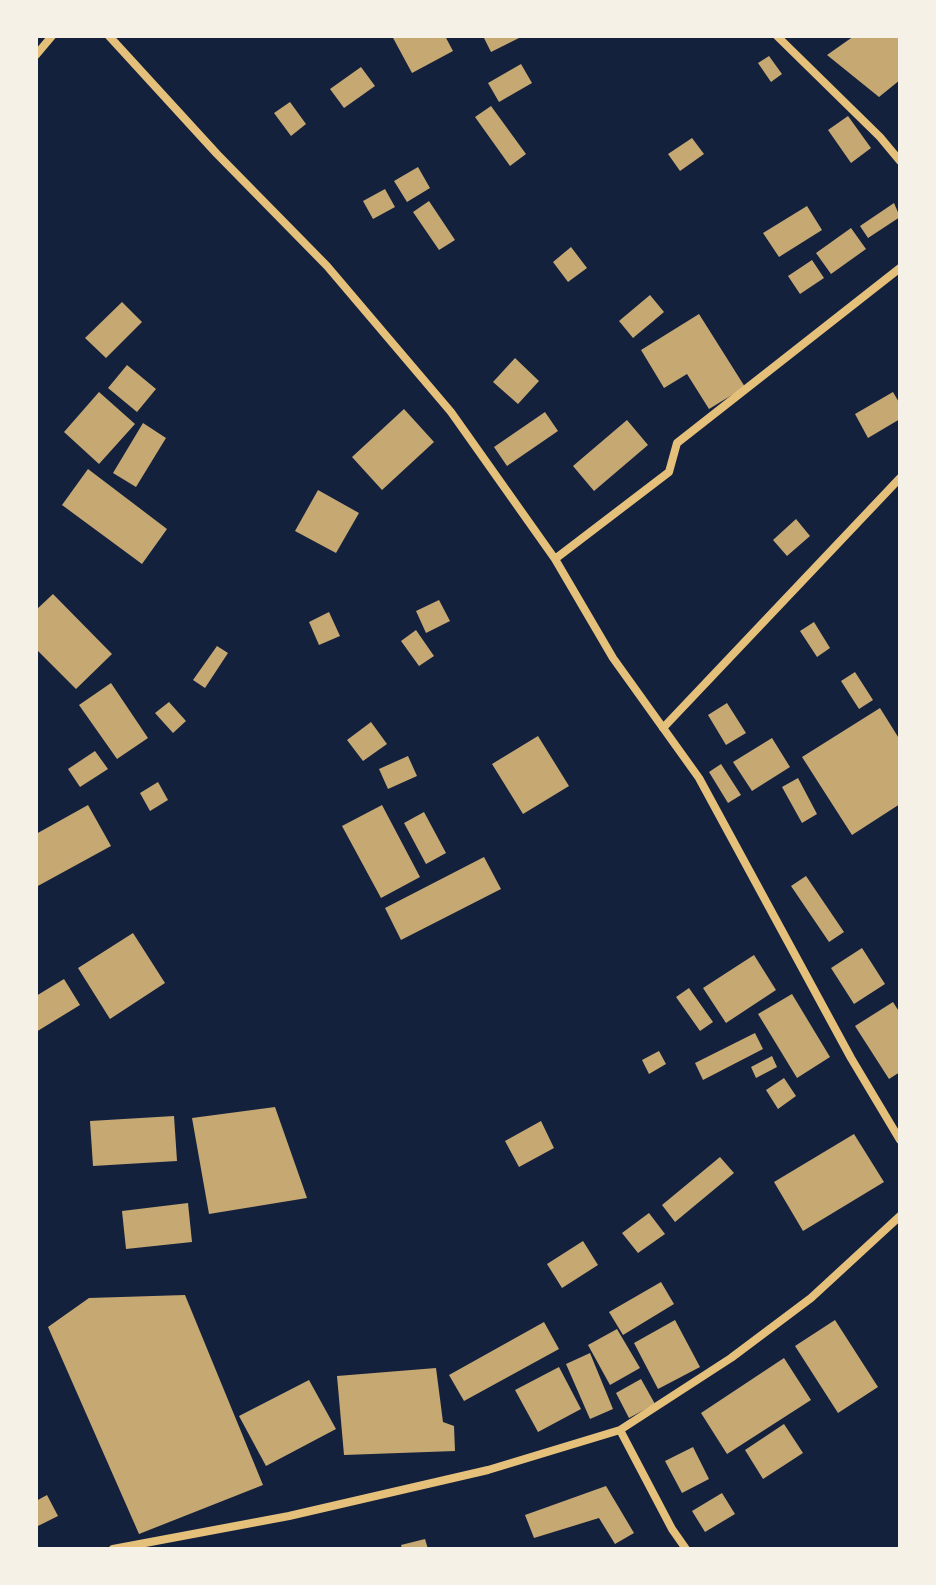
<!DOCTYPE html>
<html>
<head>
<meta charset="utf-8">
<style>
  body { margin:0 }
  #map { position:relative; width:936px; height:1585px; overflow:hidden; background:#14213d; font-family:Inter,sans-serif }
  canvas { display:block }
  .frame { position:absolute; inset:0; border:38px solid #f6f1e7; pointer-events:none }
</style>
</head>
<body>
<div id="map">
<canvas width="936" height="1585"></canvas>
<div class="frame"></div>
</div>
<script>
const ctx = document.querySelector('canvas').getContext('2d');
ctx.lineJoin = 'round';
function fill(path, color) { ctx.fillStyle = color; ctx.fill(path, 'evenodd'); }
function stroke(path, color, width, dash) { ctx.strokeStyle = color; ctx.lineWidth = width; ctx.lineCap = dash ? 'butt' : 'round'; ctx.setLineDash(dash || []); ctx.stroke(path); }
fill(new Path2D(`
  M392,36H445L453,51L412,73Z
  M483,36H523L491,52Z
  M854,36L900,37V80L879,97L827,55Z
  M769,56L782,74L771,82L758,63Z
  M521,64L532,83L499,102L488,83Z
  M361,67L375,86L344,108L330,89Z
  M290,102L306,124L291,136L274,113Z
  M491,106L526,154L510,166L475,117Z
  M848,116L871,148L851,163L828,130Z
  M692,138L704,154L680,171L668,154Z
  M418,167L430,188L407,202L394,181Z
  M385,189L395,207L373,219L363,201Z
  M429,201L455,240L439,250L413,212Z
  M894,203L900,217L868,238L860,226Z
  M807,206L822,230L779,257L763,233Z
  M851,228L866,249L831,274L816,253Z
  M571,247L587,268L568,282L553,262Z
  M812,260L824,278L800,294L788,276Z
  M650,295L664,312L633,338L619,321Z
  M122,302L142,322L106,358L85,338Z
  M699,314L745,387L709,409L687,374L664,388L641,350Z
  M515,358L539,381L518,404L493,382Z
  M127,365L156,389L137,412L108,388Z
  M99,392L135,424L99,464L64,432Z
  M893,392L900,404V419L868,438L855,414Z
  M404,409L434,442L382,490L352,457Z
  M545,412L558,431L507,466L494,447Z
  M627,420L648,445L594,491L573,466Z
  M143,423L166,438L136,487L113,473Z
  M88,469L167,529L142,564L62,505Z
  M318,490L359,513L336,553L295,531Z
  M796,519L810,536L787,556L773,540Z
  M53,594L112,654L76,689L36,649V610Z
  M439,600L450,621L426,633L416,611Z
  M329,612L340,636L319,645L309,622Z
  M814,622L830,648L817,657L800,631Z
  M416,630L434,656L419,666L401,641Z
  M217,646L228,653L205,688L193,680Z
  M855,672L873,700L859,709L841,681Z
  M111,683L148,738L117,759L79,705Z
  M169,702L186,721L173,733L155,713Z
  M727,703L746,733L726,745L708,715Z
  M880,708L900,740V804L852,835L802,757Z
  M371,722L387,744L363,761L347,740Z
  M538,736L569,786L523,814L492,764Z
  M772,738L790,767L752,791L733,762Z
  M95,751L108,769L80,787L68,769Z
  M408,756L417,776L388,789L379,769Z
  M721,764L741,795L728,803L709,772Z
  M798,778L817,814L802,823L782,787Z
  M158,782L168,800L150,811L140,793Z
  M88,805L111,846L36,887V834Z
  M382,805L420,877L381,898L342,826Z
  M424,812L446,853L426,864L404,823Z
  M484,857L501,889L401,940L385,908Z
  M806,876L844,932L829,942L791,886Z
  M133,933L165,983L110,1019L78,968Z
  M862,948L885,984L854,1004L831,968Z
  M754,955L776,990L726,1023L703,988Z
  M64,979L80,1005L36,1032V996Z
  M689,988L713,1022L700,1031L676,997Z
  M792,994L830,1057L797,1078L758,1014Z
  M893,1002L900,1013V1072L889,1079L855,1026Z
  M755,1033L763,1049L703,1080L695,1063Z
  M659,1051L666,1064L649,1074L642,1060Z
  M772,1056L777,1067L756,1078L751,1067Z
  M784,1078L796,1096L778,1109L766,1090Z
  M275,1107L307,1198L209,1214L192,1118Z
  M174,1116L177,1161L93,1166L90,1121Z
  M541,1121L554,1148L519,1167L505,1141Z
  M854,1134L884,1182L803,1231L774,1182Z
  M720,1157L734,1173L675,1222L662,1205Z
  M188,1203L192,1242L126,1249L122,1211Z
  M649,1213L665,1234L638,1253L622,1233Z
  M583,1241L598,1265L562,1288L547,1264Z
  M661,1282L674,1304L623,1335L609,1312Z
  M185,1295L263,1485L139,1534L48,1327L89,1298Z
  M675,1320L700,1367L658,1389L634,1343Z
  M835,1320L878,1387L838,1413L795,1346Z
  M544,1322L559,1349L464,1401L449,1375Z
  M617,1329L640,1368L610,1385L588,1345Z
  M590,1353L613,1409L590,1419L566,1364Z
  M784,1358L811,1400L727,1454L701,1413Z
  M559,1367L581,1409L538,1432L515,1390Z
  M436,1368L443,1422L454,1426L455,1451L344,1455L337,1376Z
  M641,1379L655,1404L629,1418L616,1393Z
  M309,1380L336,1429L266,1466L239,1416Z
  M784,1424L803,1453L763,1479L745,1450Z
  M693,1447L709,1479L682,1493L665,1461Z
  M606,1486L634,1533L615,1544L599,1518L534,1538L525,1515Z
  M722,1493L735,1514L705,1532L692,1511Z
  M47,1495L58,1516L36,1527V1501Z
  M425,1539L428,1549H402L401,1545Z`), '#c6a872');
stroke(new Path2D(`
  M109,36L217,154L327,266L451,412L555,559L613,658L699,778L851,1058L900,1140
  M777,36L880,137L900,161
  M36,55L52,36
  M555,559L669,472L677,443L900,268
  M663,728L900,478
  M620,1430L672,1529L686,1549
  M113,1549L289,1516L488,1470L620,1430L731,1358L811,1298L900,1216`), '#e5c07b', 8);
</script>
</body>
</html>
